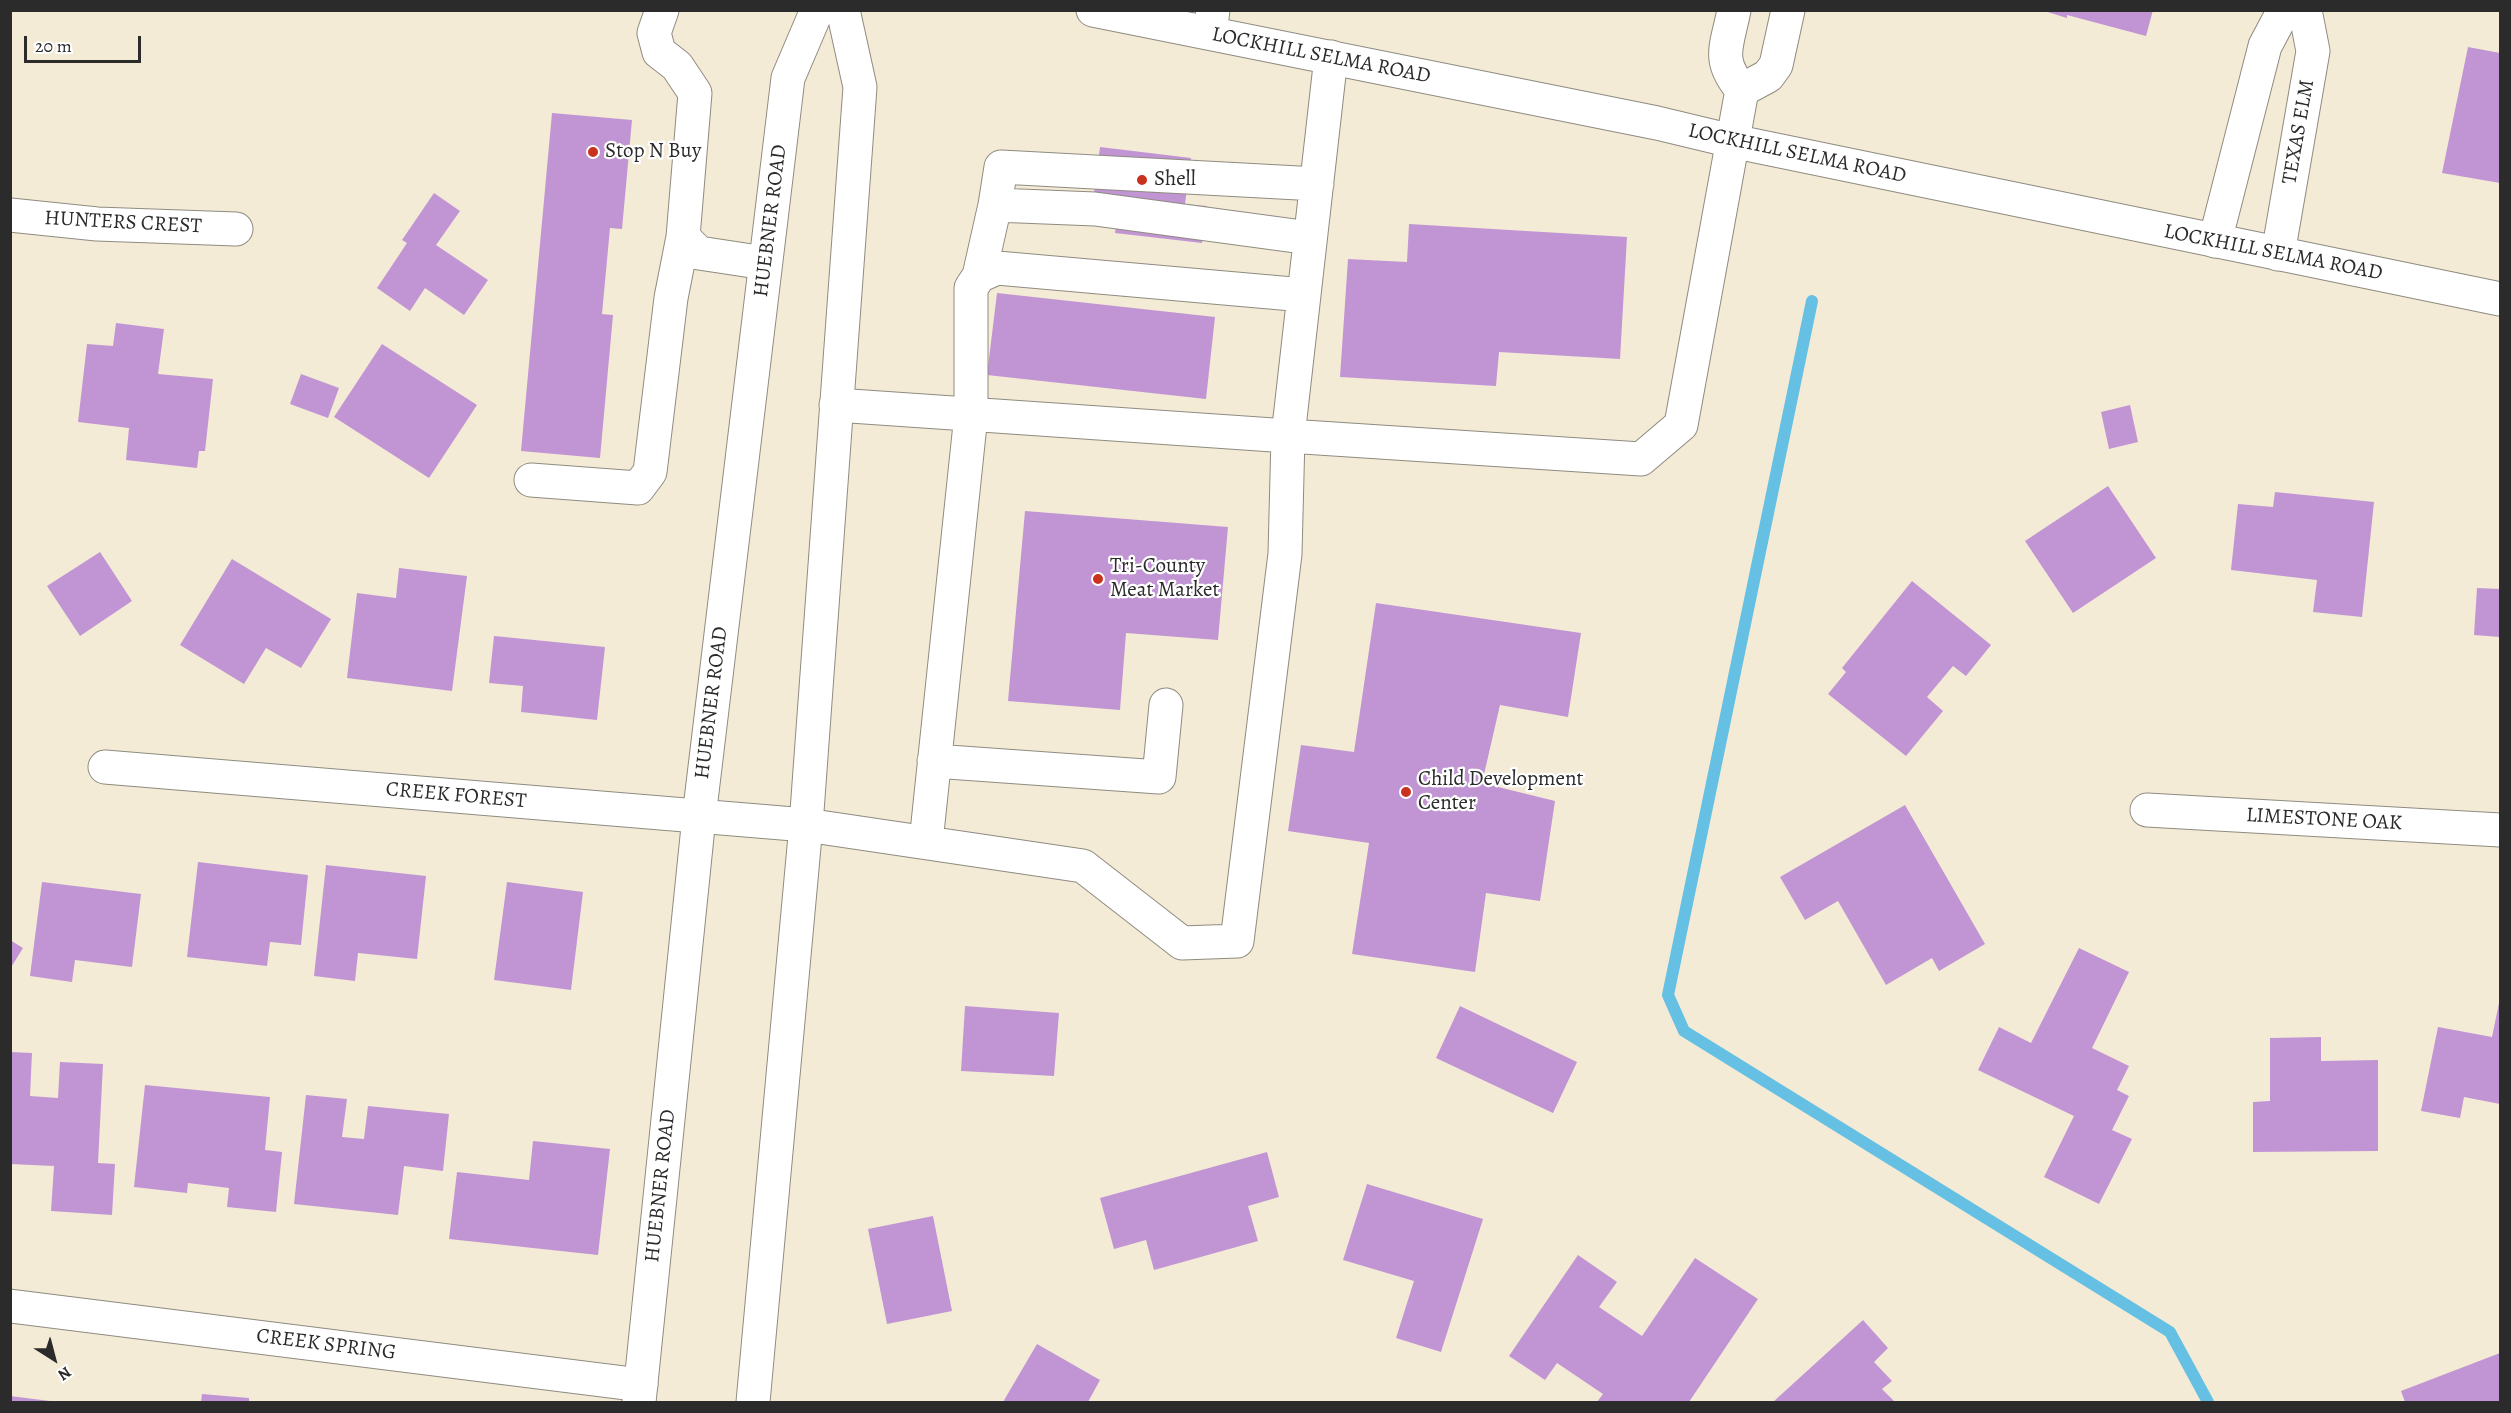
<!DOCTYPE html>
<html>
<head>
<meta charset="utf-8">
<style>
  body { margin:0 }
  #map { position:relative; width:2511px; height:1413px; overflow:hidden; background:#f3ebd6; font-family:Alegreya,serif }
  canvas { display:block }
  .frame { position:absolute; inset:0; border:12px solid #2b2b2b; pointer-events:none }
  .north { position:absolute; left:24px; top:1329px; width:60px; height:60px; -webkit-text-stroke:4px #fff; paint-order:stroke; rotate:144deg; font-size:16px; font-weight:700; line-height:24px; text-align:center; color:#2b2b2b }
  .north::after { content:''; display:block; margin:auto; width:21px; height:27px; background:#2b2b2b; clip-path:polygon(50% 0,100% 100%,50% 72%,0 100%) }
  .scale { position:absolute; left:24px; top:36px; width:117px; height:27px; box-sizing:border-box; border:3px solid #2b2b2b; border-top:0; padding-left:8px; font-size:18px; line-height:21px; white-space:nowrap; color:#2b2b2b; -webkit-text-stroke:4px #fff; paint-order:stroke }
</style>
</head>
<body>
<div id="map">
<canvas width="2511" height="1413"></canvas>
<div class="frame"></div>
<div class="north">N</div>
<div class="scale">20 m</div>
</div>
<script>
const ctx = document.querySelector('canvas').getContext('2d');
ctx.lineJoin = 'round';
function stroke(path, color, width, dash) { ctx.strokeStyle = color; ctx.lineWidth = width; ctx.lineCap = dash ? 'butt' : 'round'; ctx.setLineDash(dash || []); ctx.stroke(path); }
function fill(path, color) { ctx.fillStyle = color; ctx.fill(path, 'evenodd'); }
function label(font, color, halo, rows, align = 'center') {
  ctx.font = font + ' Alegreya,serif'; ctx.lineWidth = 4.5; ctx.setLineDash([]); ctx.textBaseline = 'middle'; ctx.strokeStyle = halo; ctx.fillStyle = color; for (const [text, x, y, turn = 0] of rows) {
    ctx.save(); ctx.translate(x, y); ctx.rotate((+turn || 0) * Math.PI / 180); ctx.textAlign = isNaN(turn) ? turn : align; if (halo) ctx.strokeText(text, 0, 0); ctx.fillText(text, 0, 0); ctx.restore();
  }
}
stroke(new Path2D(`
  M1812,301L1668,995L1684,1031L2170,1332L2208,1402`), '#65c0e3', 12);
fill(new Path2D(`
  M2041,10H2153L2146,36L2067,15V18Z
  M2468,47L2500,53V183L2442,173Z
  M552,113L632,120L622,229L610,228L602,314L613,315L600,458L521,451Z
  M1100,147L1191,158L1185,204L1207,206L1202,243L1115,233L1119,204L1093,201Z
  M434,193L460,211L436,245L488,280L464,315L425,288L410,311L377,288L407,243L402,240Z
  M1409,224L1627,237L1620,359L1499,352L1496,386L1340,377L1348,259L1407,262Z
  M997,293L1215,317L1206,399L987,375Z
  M116,323L164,329L158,374L213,379L205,451H199L197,468L126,460L129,428L78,422L87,344L113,346Z
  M382,344L477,405L429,478L334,417Z
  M301,374L339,388L328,418L290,404Z
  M2130,405L2138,442L2109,449L2101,412Z
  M2108,486L2156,558L2073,613L2025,541Z
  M2275,492L2374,502L2362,617L2313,612L2317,580L2231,570L2238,504L2273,507Z
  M1025,511L1228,527L1218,640L1126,633L1120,710L1008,701Z
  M100,552L132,601L80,636L47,586Z
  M232,559L331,619L301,668L266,648L244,684L180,645Z
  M399,568L467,576L452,691L347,678L357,593L396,598Z
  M1912,581L1991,645L1966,676L1953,666L1927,697L1943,711L1906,756L1828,694L1846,672L1842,668Z
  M2477,588L2500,589V637L2474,635Z
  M1376,603L1581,633L1568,717L1500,705L1482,783L1555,801L1540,901L1486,893L1475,972L1352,954L1369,843L1288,831L1301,745L1354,752Z
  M494,636L605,647L597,720L521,712L523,686L489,683Z
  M1905,805L1985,944L1939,971L1932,958L1886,985L1838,901L1805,920L1780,877Z
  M198,862L308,875L301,945L270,942L267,966L187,957Z
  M326,865L426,876L417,959L358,953L355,981L314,976Z
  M42,882L141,894L132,967L75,960L72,982L30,976Z
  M507,882L583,892L571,990L494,980Z
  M10,940L23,948L10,969Z
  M2079,948L2129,972L2092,1048L2129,1066L2117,1090L2129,1096L2112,1130L2132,1139L2099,1204L2044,1177L2074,1116L1978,1070L1999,1027L2031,1043Z
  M2499,1003L2500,1104L2464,1097L2460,1118L2421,1111L2438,1027L2492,1037Z
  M965,1006L1059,1013L1054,1076L961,1071Z
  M1460,1006L1577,1062L1553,1113L1436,1058Z
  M2321,1037V1061L2378,1060V1151L2253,1152V1102L2270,1101V1038Z
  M10,1052L32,1053L30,1096L58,1098L60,1062L103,1064L98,1163L115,1164L112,1215L51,1211L54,1166L10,1164Z
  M145,1085L270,1097L265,1150L282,1152L276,1212L227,1207L229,1188L188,1183L187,1193L134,1187Z
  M306,1095L347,1099L342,1137L364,1139L368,1106L449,1114L443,1171L404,1166L398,1215L294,1204Z
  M533,1141L610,1149L598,1255L449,1239L457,1172L529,1180Z
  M1267,1152L1279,1197L1248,1206L1258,1241L1154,1270L1146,1240L1114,1249L1100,1198Z
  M1367,1184L1483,1219L1441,1352L1396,1338L1414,1281L1343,1260Z
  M933,1216L952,1311L887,1324L868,1229Z
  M1578,1255L1617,1282L1599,1307L1642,1336L1695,1258L1758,1299L1689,1402H1597L1603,1394L1557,1363L1545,1380L1509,1356Z
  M1863,1320L1888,1348L1874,1362L1892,1381L1882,1389L1895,1402H1773Z
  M1037,1344L1100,1380L1088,1402H1003Z
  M2500,1353V1402H2405L2401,1391Z
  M202,1394L249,1398V1402H201Z
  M10,1396L50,1401V1402H10Z`), '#c195d4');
const minor = new Path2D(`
  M662,10L654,33L659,52L677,66L695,93L683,237L699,253L765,263
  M1734,10C1727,47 1716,59 1742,90L1768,76L1776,65L1788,10
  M1210,33L1213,10
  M995,205L1001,167L1317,184
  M10,215L97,224L236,229
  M2215,241L2265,46L2284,10
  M2278,254L2313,51L2305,10
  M979,276L995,205L1095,209L1310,238
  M836,405L1288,436L1331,57
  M531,480L638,488L650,472L671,298L683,237
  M934,761L1159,777L1166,705
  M105,767L806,825L1083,866L1182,943L1237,941L1285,554L1288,436L1641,459L1681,425L1742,90
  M2147,810L2500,830
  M926,842L971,415V288L979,276L997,268L1304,295
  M10,1306L641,1385`);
const major = new Path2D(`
  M1093,10L1657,123L1732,141L2500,299
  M639,1402L699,817L788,78L817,10
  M753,1402L806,825L860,87L843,10`);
stroke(minor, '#8f8b80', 35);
stroke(major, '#8f8b80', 35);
stroke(minor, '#fff', 33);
stroke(major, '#fff', 33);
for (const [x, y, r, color] of [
  [593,152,6,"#c8321e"],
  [1142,180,6,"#c8321e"],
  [1098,579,6,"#c8321e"],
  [1406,792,6,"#c8321e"]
]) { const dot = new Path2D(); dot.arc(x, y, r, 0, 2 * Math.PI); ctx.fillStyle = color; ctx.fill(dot); stroke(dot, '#fff', 2); }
label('21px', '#2b2b2b', '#fff', [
  ["LOCKHILL SELMA ROAD",1321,56,11],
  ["TEXAS ELM",2299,132,-80],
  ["LOCKHILL SELMA ROAD",1797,154,12],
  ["HUEBNER ROAD",771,221,-83],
  ["HUNTERS CREST",123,223,3],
  ["LOCKHILL SELMA ROAD",2273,253,11],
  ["HUEBNER ROAD",712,703,-83],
  ["CREEK FOREST",456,796,5],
  ["LIMESTONE OAK",2324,820,3],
  ["HUEBNER ROAD",661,1186,-84],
  ["CREEK SPRING",326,1345,7]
]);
label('21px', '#2b2b2b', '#fff', [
  ["Stop N Buy",605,152],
  ["Shell",1154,180],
  ["Tri-County",1110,567],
  ["Meat Market",1110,591],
  ["Child Development",1418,780],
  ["Center",1418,804]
], 'left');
</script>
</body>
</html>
